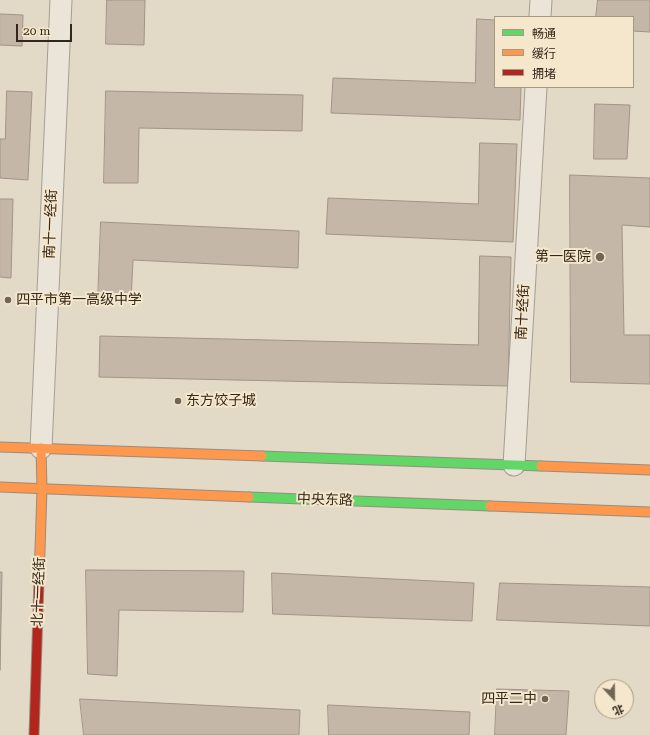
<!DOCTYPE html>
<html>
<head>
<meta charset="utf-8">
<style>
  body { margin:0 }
  #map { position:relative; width:650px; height:735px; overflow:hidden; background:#e2d9c7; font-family:"Roboto Serif","Noto Sans SC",serif }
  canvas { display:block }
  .legend { position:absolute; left:494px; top:16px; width:140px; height:72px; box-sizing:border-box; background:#f5e7cb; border:1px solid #a79a85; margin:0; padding:5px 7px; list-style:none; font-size:12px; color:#33261b }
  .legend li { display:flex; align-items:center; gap:8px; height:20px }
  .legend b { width:20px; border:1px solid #a79a85 }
  .north { position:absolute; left:594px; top:679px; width:40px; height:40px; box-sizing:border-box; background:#f5e7cb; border:1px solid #a79a85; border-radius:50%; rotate:158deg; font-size:11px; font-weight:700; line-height:16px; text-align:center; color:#33261b }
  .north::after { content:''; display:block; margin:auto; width:14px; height:18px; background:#706557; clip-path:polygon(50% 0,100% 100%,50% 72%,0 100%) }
  .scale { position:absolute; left:16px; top:24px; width:56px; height:18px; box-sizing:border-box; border:2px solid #33261b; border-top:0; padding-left:5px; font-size:12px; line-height:14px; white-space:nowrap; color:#33261b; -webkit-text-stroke:3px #f5e7cb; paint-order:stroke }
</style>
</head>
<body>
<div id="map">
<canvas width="650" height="735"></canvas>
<ul class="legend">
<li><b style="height:5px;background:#63d668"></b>畅通</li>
<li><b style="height:5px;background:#ff974d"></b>缓行</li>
<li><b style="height:5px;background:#b3261e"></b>拥堵</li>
</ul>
<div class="north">北</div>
<div class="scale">20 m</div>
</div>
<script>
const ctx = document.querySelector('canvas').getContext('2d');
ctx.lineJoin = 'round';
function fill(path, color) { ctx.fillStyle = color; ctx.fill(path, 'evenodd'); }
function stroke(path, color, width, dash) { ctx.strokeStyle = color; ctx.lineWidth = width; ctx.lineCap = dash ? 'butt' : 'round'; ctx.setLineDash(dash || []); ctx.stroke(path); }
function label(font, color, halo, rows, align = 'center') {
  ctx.font = font + ' "Roboto Serif","Noto Sans SC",serif'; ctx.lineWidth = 4; ctx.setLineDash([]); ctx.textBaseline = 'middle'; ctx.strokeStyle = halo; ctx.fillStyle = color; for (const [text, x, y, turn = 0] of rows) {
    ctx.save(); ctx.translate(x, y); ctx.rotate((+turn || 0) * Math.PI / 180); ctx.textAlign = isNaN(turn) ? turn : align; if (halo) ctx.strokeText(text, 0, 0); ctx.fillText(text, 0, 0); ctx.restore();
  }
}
const building = new Path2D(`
  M107,0H145L144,45L106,44Z
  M598,0H650V32L633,31V17H596Z
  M0,14L23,15L22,46L0,45Z
  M477,19L495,20V87H521L520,120L331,113L333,78L475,83Z
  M7,91L32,92L28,180L0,178V139H5Z
  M106,91L303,95L302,131L139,128L138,183H104Z
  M595,104L630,105L627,159H594Z
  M480,143L517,144L513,242L326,234L328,198L478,204Z
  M570,175L650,178V227L622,225L624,335H650V384L571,382Z
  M0,199H13L11,278L0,277Z
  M101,222L299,231L298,268L133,260L131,301L98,300Z
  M480,256L511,257L508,386L99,377L100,336L478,345Z
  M86,570L244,571L243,612L119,610L117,676L88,674Z
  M0,572H2L0,670Z
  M272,573L474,583L472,621L273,614Z
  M500,583L650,587V626L497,620Z
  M497,689L569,691L566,735H495Z
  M80,699L300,710L299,735H84Z
  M328,705L470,712L469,735H329Z`);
fill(building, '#c5b7a8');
stroke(building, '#a19487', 1);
const street = new Path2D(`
  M540,17L541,0
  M41,448L61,0
  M514,465L536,87`);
const fast = new Path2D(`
  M262,456L541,466
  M249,497L490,506`);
const slow = new Path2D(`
  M0,447L262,456
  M541,466L650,470
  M0,487L249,497
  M490,506L650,512
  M39,581L42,489L41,448`);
const jam = new Path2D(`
  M34,735L39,581`);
stroke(street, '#a69e91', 23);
stroke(fast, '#968d81', 11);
stroke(slow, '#968d81', 11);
stroke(jam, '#968d81', 11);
stroke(street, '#eae4d9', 21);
stroke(fast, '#63d668', 9);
stroke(slow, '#ff974d', 9);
stroke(jam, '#b3261e', 9);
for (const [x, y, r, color] of [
  [600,257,5,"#706557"],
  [8,300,4,"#706557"],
  [178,401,4,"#706557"],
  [545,699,4,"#706557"]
]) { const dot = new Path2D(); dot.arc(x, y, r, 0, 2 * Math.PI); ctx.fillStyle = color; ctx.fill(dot); stroke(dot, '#f5e7cb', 1.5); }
label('14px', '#33261b', '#f5e7cb', [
  ["南十一经街",51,224,-88],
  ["南十经街",523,312,-87],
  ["中央东路",325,500,2],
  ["北十一经街",39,592,-88]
]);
label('14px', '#33261b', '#f5e7cb', [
  ["第一医院",591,257],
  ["四平市第一高级中学",16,300,"left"],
  ["东方饺子城",186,401,"left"],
  ["四平二中",537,699]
], 'right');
</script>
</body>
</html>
